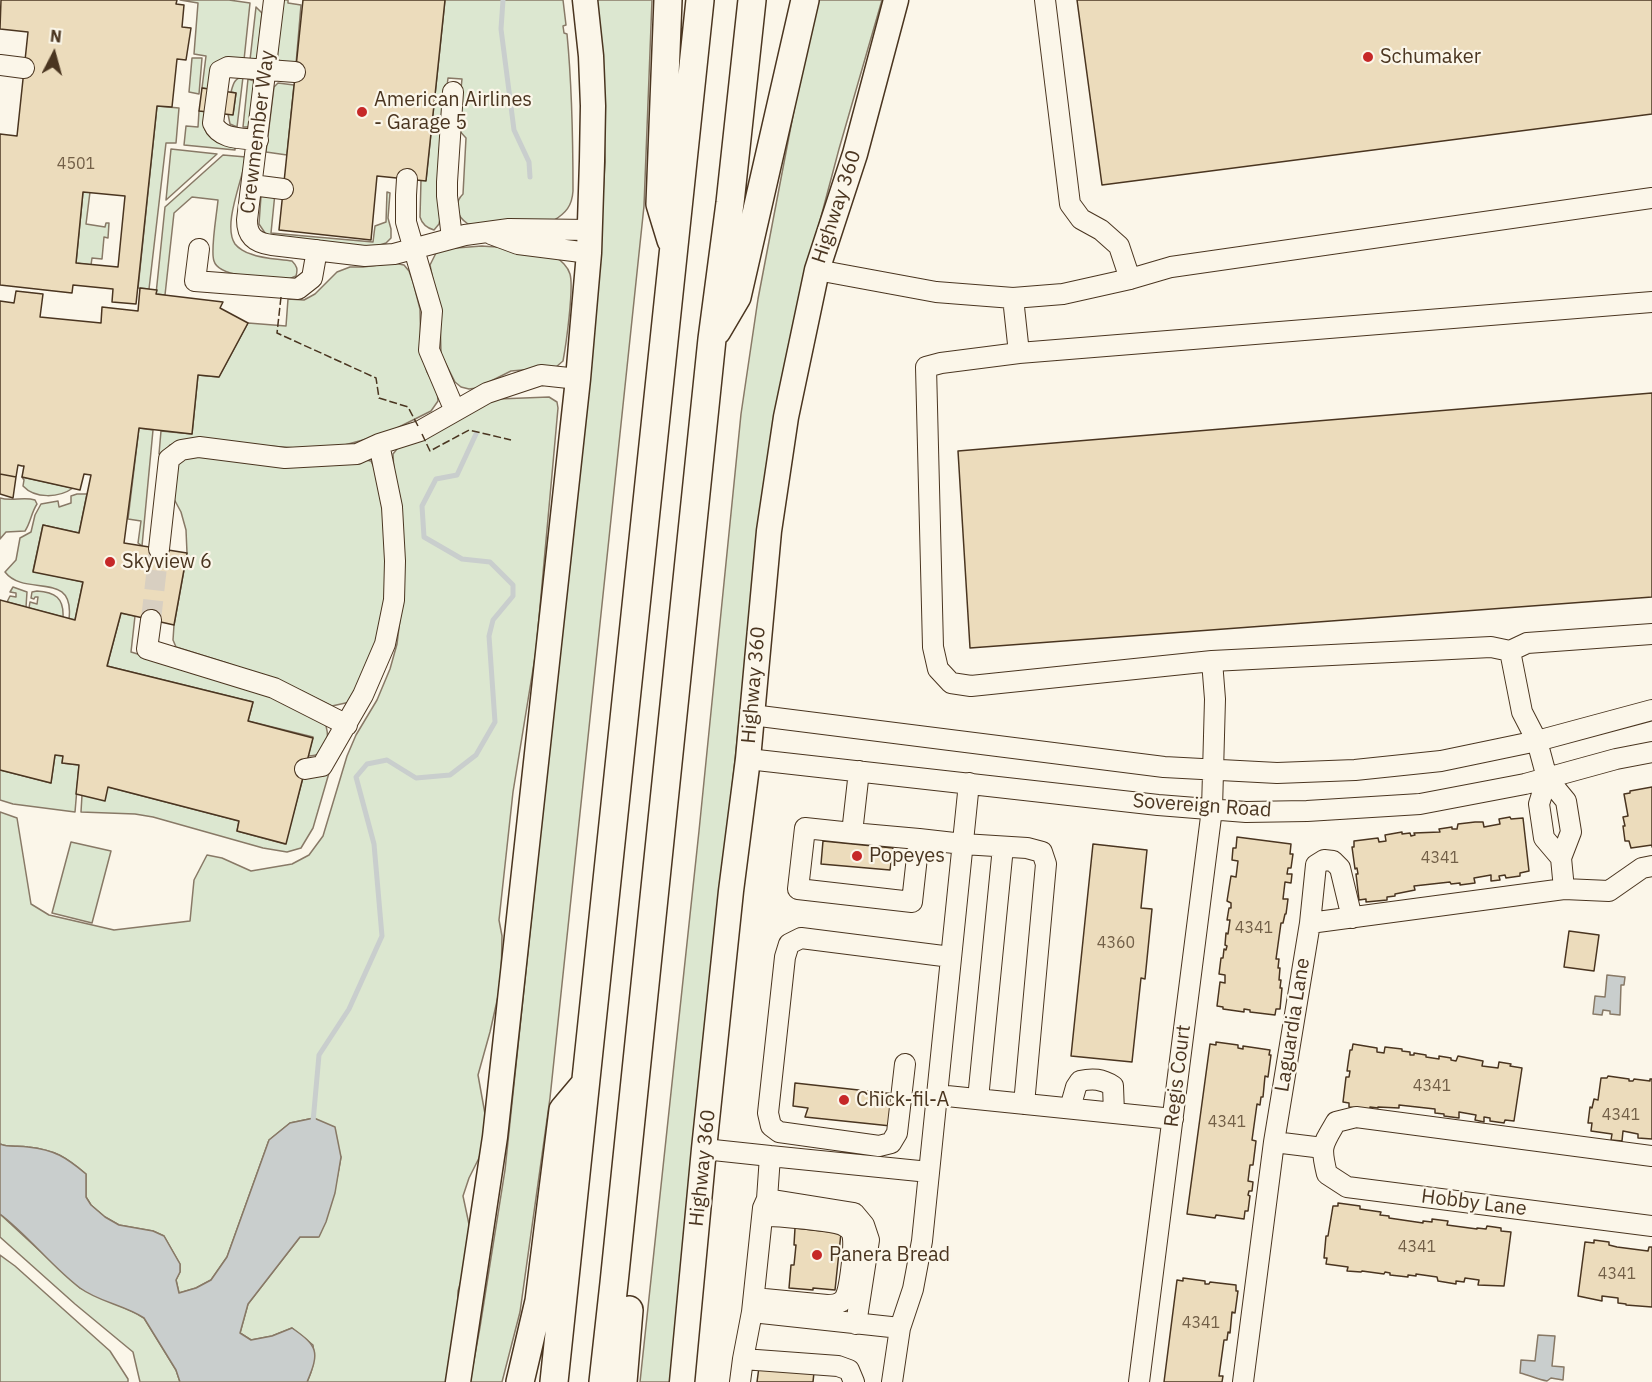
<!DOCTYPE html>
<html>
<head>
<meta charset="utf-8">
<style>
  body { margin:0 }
  #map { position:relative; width:1652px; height:1382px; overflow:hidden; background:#fbf6e9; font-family:"IBM Plex Sans",sans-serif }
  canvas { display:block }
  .north { position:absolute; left:24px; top:24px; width:60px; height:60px; -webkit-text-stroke:4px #fbf6e9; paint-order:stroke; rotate:6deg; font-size:16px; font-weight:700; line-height:24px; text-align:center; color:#4a3520 }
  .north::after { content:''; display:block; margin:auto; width:21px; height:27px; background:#4a3520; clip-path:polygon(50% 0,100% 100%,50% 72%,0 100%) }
</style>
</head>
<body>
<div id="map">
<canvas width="1652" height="1382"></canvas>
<div class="north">N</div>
</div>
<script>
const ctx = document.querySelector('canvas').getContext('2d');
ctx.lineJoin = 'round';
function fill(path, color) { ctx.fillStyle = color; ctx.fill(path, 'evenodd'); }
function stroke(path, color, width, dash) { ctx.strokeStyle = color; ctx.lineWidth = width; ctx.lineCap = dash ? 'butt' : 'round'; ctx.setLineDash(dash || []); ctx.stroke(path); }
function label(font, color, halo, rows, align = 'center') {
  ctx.font = font + ' "IBM Plex Sans",sans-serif'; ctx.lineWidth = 4.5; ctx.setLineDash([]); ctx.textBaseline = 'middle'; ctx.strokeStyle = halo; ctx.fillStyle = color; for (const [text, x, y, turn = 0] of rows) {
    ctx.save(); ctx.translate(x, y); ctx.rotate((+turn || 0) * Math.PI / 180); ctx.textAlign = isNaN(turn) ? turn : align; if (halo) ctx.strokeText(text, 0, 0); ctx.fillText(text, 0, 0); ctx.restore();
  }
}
const green = new Path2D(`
  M180,0H229L250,3L244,60L211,68L208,89L202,88L206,56L194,54L198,3Z
  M283,0H288V3L301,5L296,64H282L278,59L277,50Z
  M445,0H563L566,25L563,26L564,33L567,34C572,86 573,138 573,191C572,206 566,213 553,221L468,224C456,216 453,204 463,194L466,138L457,128L462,79L448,78L439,153L438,201L440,219L439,224L434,230C427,228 422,224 420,217L421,180H426Z
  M595,0H652L644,206L550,1098L520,1312L502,1382H470L480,1327L505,1170L597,293L605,162L603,86Z
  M815,0H882L839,149L808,266L748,638L689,1191L670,1382H640L699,831L741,414L758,299Z
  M256,7L262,13L258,54L257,59L254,61L250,60Z
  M192,58H202L199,94L189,92Z
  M243,77L237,127L230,124L228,114H233L236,93L231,92C233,85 234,78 243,77Z
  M248,79L254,81L255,85L250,124L248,127H243Z
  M278,83L294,85L287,155L266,152L274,87Z
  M157,106L179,108L176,143H166L149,289L138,288Z
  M199,111H205C205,115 203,122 204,126C207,141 223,144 235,145V150L184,145L186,126L198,127Z
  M171,149L217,154L166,200Z
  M223,155L246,157C243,179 222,225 235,244C238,248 246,253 251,254C263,259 279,259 292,261C297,266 298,269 296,276L289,279C273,278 219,279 214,261C210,251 217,213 218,200L192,197L174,213L165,295L156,294L165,207Z
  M83,192H90L86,224L105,227L106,223H109L108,238L104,237L102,259L92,258L91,265L76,263Z
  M264,192L275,193L271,233L373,242L375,226L386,222L387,192L390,193L388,218L391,229V238L386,243L377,246L367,248L267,236L259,224L261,196Z
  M482,246C502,248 538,247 555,257C561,260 568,267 570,274C574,288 566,345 563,361L556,367L511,371L477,388L469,389L461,387L455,382L441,354L440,316L430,265L436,253L443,249Z
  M394,263L404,265L409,271L413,282L420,309L421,351L427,372L437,390L438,401L431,411L385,434L341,446L310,449L186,440L170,445L163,454H159L161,431L192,434L198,375L219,377L248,323L286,326L288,299L304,300L315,294L337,272L350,267H363Z
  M549,397L557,402L558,408L536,651L513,792L499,920L502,936L501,983L490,1032L478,1075L487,1125L485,1140L479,1158L469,1178L463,1196L470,1229L467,1261L458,1291V1305L450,1382H307C313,1369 315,1360 313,1345L292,1328L272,1336L251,1340L240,1333L248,1304L300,1237H318C331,1212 336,1185 341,1157L314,1118L290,1123L269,1140L227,1257L211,1280L196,1288L179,1293L176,1280L180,1272V1264L164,1236L153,1231L119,1225L105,1217L91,1205L86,1197V1174C65,1157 56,1150 28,1147C18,1145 9,1148 0,1144V812L17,818L31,904L49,915L114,930L190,921L194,880L207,855L222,858L251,871L292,864L309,855L323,836L347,756L356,735L377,700L390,669L397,644L401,611L393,454L401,444L476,406L498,399Z
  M139,428L153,430L142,546L138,543L141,521L128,519Z
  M193,455L354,458L371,461L376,472L385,521L386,591L379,637L350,702L332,706L302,691L227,663L176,647L173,640L174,625L187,553L186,530L181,512L174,499L176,465L183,458Z
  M22,477L73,488C59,498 35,499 23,486L24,480Z
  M77,494H87L79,533L43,525L33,571L83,582L75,620L69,619C75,569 25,598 5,572L16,560L20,538L31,532L35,515L41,504L58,501L59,507L71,503V496Z
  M0,498C12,502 23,496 35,500L37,504C31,513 31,522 25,531L6,532L0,539Z
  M13,587L27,592L26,607L7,602L10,596L16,597V593L10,592Z
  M37,591C55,592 64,598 63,617L29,608L30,602L37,604L38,597H35L34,599L31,598L32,592Z
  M121,613L135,616L131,652L261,691L323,718C330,733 331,756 308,756L313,737L248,721L253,702L107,666Z
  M55,755L63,756L62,763L79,765L75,812L13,804L0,800V770L51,783Z
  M329,773L313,828L301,848L287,852L263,848L153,817L135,814L81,812L82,795L108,787L239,821L237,831L285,844L304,774L323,776Z
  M71,842L111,851L92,923L52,913Z
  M0,1214L80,1288L136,1313L144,1318L176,1370L180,1382H140L133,1352L75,1304L0,1237Z
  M0,1255L15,1266L110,1351L128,1379V1382H0Z`);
fill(green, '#dce7d0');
stroke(green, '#887966', 1.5);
const water = new Path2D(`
  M1607,975L1625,977L1624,985H1621L1620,1015L1610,1014V1011L1603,1010L1602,1015L1593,1014L1595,996L1605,997Z
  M314,1118L335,1127L341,1157L335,1193L326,1222L319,1237H300L248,1304L240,1333L251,1340L272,1336L292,1328C318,1346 320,1352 307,1382H180L176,1370L144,1318C124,1305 99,1302 80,1288C51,1266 29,1236 0,1214V1144C9,1148 18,1145 28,1147C55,1150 66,1157 86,1174V1197L91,1205L105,1217L119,1225L153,1231L164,1236L180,1264V1272L176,1280L179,1293L196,1288L211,1280L227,1257L269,1140L290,1123Z
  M1538,1335L1555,1336L1552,1366L1564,1367L1563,1380L1551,1378L1547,1381C1537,1379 1529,1375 1520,1373L1521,1360L1535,1361Z`);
fill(water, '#c9cecd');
stroke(water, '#887966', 1.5);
stroke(new Path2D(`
  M503,0L501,29L514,130L529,162L530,177
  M313,1122L319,1055L349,1009L382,936L374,844L356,777L367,764L387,760L416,778L450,775L476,755L495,722L489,636L493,620L513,596V585L490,562L462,559L424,537L422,506L436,479L457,475L476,434`), '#c9cecd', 5);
const building = new Path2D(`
  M1,0H177L176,4L184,5L182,27L191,28L186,60L177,59L172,107L157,106L136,304L112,302L113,289L73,285L72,293L0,285V134L17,136L28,32L0,29ZM83,192L125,196L118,267L76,263Z
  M303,0H445L426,181L377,176L371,240L279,230Z
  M1077,0H1652V114L1102,185Z
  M202,88L236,93L233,115L199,111Z
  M140,288L157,290L156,294L223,302L220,308L248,323L219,377L198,375L192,434L139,428L124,543L187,553L174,625L121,613L107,666L253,702L248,721L313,738L286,844L237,831L239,821L108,787L105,801L76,794L79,765L62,763L63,756L55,755L51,783L0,770V600L75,620L83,582L33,572L43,525L79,533L91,475L84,474L80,490L22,477L24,466H22L18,465L16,477L0,474V301L14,303L16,291L43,294L40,317L101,323L102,307L138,311Z
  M1652,393V597L970,648L958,451Z
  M0,474L16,477L13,498L0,494Z
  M1652,787V847V845L1631,848L1629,841H1625L1623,826H1625L1623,817L1628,816L1624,794L1630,793V791Z
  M1510,817L1511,819L1523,818L1529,871L1520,873V876L1506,878L1505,875L1499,876L1500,880L1491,881V875L1474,878L1475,883L1460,885V883L1451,884L1450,882L1414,886L1415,890L1395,894V896L1387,897V900L1366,902V899L1359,900L1356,874H1358L1357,868L1355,869L1352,847H1354V841L1378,838L1379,842L1386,841L1385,835L1402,832V834L1410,833L1411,836L1415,835L1414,833L1440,832L1439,829L1452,827V829H1457L1458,824L1475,822H1483L1484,827L1500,824L1499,819Z
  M1237,837L1291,844L1290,854H1293L1291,868H1288L1287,874H1292L1291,883L1285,882L1283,899H1288L1286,914H1285L1283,923H1281L1276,959H1279L1278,968H1280L1279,980H1281L1280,988H1282L1280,1009H1276L1275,1015L1250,1012V1010L1244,1009V1012L1223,1009V1007L1217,1006L1220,982L1225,983V975L1219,974L1221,958H1223L1224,949L1226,950L1227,946L1225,945L1226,933L1228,934L1230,920H1227L1229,908H1231V903L1227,901L1231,876L1236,877L1238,861L1232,860L1233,848H1236Z
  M823,841L893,848L890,870L821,864Z
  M1093,844L1147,850L1141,908L1152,909L1145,979L1141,978L1132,1062L1071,1056Z
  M1569,931L1599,935L1594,971L1564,967Z
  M1216,1042L1238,1045V1048L1243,1049V1046L1270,1050L1269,1055H1271L1268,1077L1265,1076L1263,1097H1261L1260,1105L1257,1104L1252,1140L1256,1141L1253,1165H1250L1248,1181L1253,1182L1252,1191H1249L1248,1195L1250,1196L1248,1211H1245L1244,1219L1216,1215L1215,1218L1187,1214L1210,1044L1216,1045Z
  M1353,1044L1377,1048V1052L1384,1053L1385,1047L1402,1049V1051L1410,1052V1055H1414V1053L1426,1055V1057L1439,1059V1056L1451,1058V1060L1456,1061L1458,1056L1483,1061L1482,1066L1498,1068L1499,1062L1511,1064L1510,1066L1522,1068L1514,1121L1505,1120L1504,1123L1490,1121V1118L1484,1117V1122L1475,1120L1476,1115L1459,1112V1118L1444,1116V1114L1435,1113V1109L1399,1105V1108L1378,1107V1108L1370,1107V1110L1349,1107V1103L1343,1102L1346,1077H1349L1350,1071H1347L1350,1050H1352Z
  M1608,1076L1629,1079V1081H1633L1634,1079L1650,1081V1079H1652V1139L1638,1138V1134L1623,1131L1622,1141L1611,1140L1612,1134L1591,1131L1592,1123H1588L1590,1107L1592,1108L1594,1099L1598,1100L1601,1078H1607Z
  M795,1083L895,1094L891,1126L805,1117L808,1108L793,1106Z
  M1338,1203L1360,1206V1209L1381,1212L1380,1215L1389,1216V1218L1423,1223V1221L1432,1222V1219L1448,1221L1447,1225L1477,1229V1228L1486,1229L1487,1226L1501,1228V1231L1511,1232L1504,1286L1478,1285L1479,1280L1465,1278L1464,1282L1456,1281V1284L1438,1281L1437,1277L1416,1274V1276L1408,1275V1277L1390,1275V1273L1385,1272L1384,1274L1362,1271L1361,1272L1347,1271L1348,1267L1326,1264L1327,1258H1324L1326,1236H1328L1333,1206H1338Z
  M795,1228L841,1233L835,1290L813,1288V1290L789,1288L791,1265H794L796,1245H794Z
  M1594,1240L1609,1242V1245L1617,1247L1648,1251L1649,1247H1652V1307L1626,1305V1304L1618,1303V1298L1602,1296V1301L1578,1296L1585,1242L1594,1243Z
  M1183,1278L1205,1281V1284H1209L1210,1282L1236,1285V1291H1238L1235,1313L1232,1312L1230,1333L1228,1332L1227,1340H1224L1219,1376H1223L1222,1382H1164L1177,1280L1183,1281Z
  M759,1367L814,1372L813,1382H757Z`);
fill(building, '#ecdcbc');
stroke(building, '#4a3520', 1.5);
stroke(new Path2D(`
  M151,620L159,549`), '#d8cfc1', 20, [20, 10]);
const minor = new Path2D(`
  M274,0L247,220C247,237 256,243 272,245L365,256L394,254L465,235L509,229L590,230
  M1045,0L1070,204L1081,219L1101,230L1119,246L1130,279
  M0,65L24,68
  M258,140C242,138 220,140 213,123L220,71L228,67L295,72
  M407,179L406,195V222L432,311L429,350L455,411
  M252,185L283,189
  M491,234L518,244L589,253
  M452,238L447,196V182L453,92
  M199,249L195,281L298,289L312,278L317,250
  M817,270L936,292L1013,298L1063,294L1130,279L1171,267L1652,198
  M1013,298L1019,353
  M159,549L169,459L181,450L199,447L285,458L357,454L379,444L420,431L487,393L541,375L578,379
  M151,620L147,649L274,688L347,725
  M1510,651L1527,643L1652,634
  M1212,661L971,686L951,683L938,669L933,647L926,367L941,363L1019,353L1652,302
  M752,715L1164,767L1277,773L1355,770L1441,761L1537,741L1652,710
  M748,759L1158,805L1246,812L1307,811L1420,804L1525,784L1616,759L1652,752
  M305,769L322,766L363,695L385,644L394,600L395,561L392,507L379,444
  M859,771L852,833L805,828L798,889L912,902L919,839L963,844L1027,848L1042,852L1046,864L1024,1104
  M1547,778L1539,804L1544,838L1561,858
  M852,833L919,839
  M1310,923L1316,865L1324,860L1333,861L1340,868L1352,918
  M905,1064L897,1133L891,1143L879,1146L779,1132L771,1126L768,1113L785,957L789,944L801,938L951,957
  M937,1095L1173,1119
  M978,1099L1003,847
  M1070,1108L1076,1087L1080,1081C1093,1078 1102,1079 1113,1086L1114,1113
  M1274,1142L1323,1148
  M704,1149L770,1156
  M1652,1156L1356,1117L1336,1122C1322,1146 1320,1146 1327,1174L1347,1187L1652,1226
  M767,1199L854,1213L864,1225L869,1240L856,1324
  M754,1298L827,1305C834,1305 840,1304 844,1299C850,1291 854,1249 853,1239C853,1234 850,1229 846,1227C836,1220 779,1217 763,1215
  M752,1312L900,1328
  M743,1359L838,1366L849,1370L854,1382
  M740,1382L743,1359L752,1312L763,1208L767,1199L770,1156L929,1172
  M892,1382L900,1328L913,1289L922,1241L969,783
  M1139,1382L1212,809L1215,699L1212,661L1491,647L1510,651L1522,712L1537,741L1547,778L1566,801L1571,832L1561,858L1564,889
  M1243,1382L1274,1142L1310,923L1564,889L1609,891L1642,868L1652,866`);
const major = new Path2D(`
  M458,1382L495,1137L578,379L589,253L592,161L593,106L591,56L585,0
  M682,1382L704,1149L731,891L748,759L769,531L786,417L817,270L855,154L896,0`);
const highway = new Path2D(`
  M668,0L660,204L671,240
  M717,331L737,297L805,0
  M520,1382L539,1301L563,1110L585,1084
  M554,1382L700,0
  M603,1382L614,1283L712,339L730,203L752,0
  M623,1382L629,1310`);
stroke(minor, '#4a3520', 22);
stroke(major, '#4a3520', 27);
stroke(highway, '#4a3520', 30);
stroke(minor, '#fbf6e9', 20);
stroke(major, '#fbf6e9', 24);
stroke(highway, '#fbf6e9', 27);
stroke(new Path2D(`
  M281,297L277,333L376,378L379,398L408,407L418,426
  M422,434L430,451L469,430L511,440`), '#4a3520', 1.5, [8, 3]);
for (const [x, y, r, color] of [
  [1368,57,6,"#c62828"],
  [362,112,6,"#c62828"],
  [110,562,6,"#c62828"],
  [857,856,6,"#c62828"],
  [844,1100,6,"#c62828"],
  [817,1255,6,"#c62828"]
]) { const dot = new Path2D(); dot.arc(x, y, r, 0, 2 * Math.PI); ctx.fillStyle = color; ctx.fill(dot); stroke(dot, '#fbf6e9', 2); }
label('16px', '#725f47', null, [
  ["4501",76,164],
  ["4341",1440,858],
  ["4341",1254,928],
  ["4360",1116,943],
  ["4341",1432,1086],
  ["4341",1621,1115],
  ["4341",1227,1122],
  ["4341",1417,1247],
  ["4341",1617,1274],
  ["4341",1201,1323]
]);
label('20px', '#4a3520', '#fbf6e9', [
  ["Schumaker",1380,57],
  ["American Airlines",374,100],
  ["- Garage 5",374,123],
  ["Skyview 6",122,562],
  ["Popeyes",869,856],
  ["Chick-fil-A",856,1100],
  ["Panera Bread",829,1255]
], 'left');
label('20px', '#4a3520', '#fbf6e9', [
  ["Crewmember Way",258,132,-83],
  ["Highway 360",837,207,-72],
  ["Highway 360",754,685,-85],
  ["Sovereign Road",1202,806,4],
  ["Laguardia Lane",1293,1025,-81],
  ["Regis Court",1178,1076,-83],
  ["Highway 360",703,1168,-84],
  ["Hobby Lane",1474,1203,7]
]);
</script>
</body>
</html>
